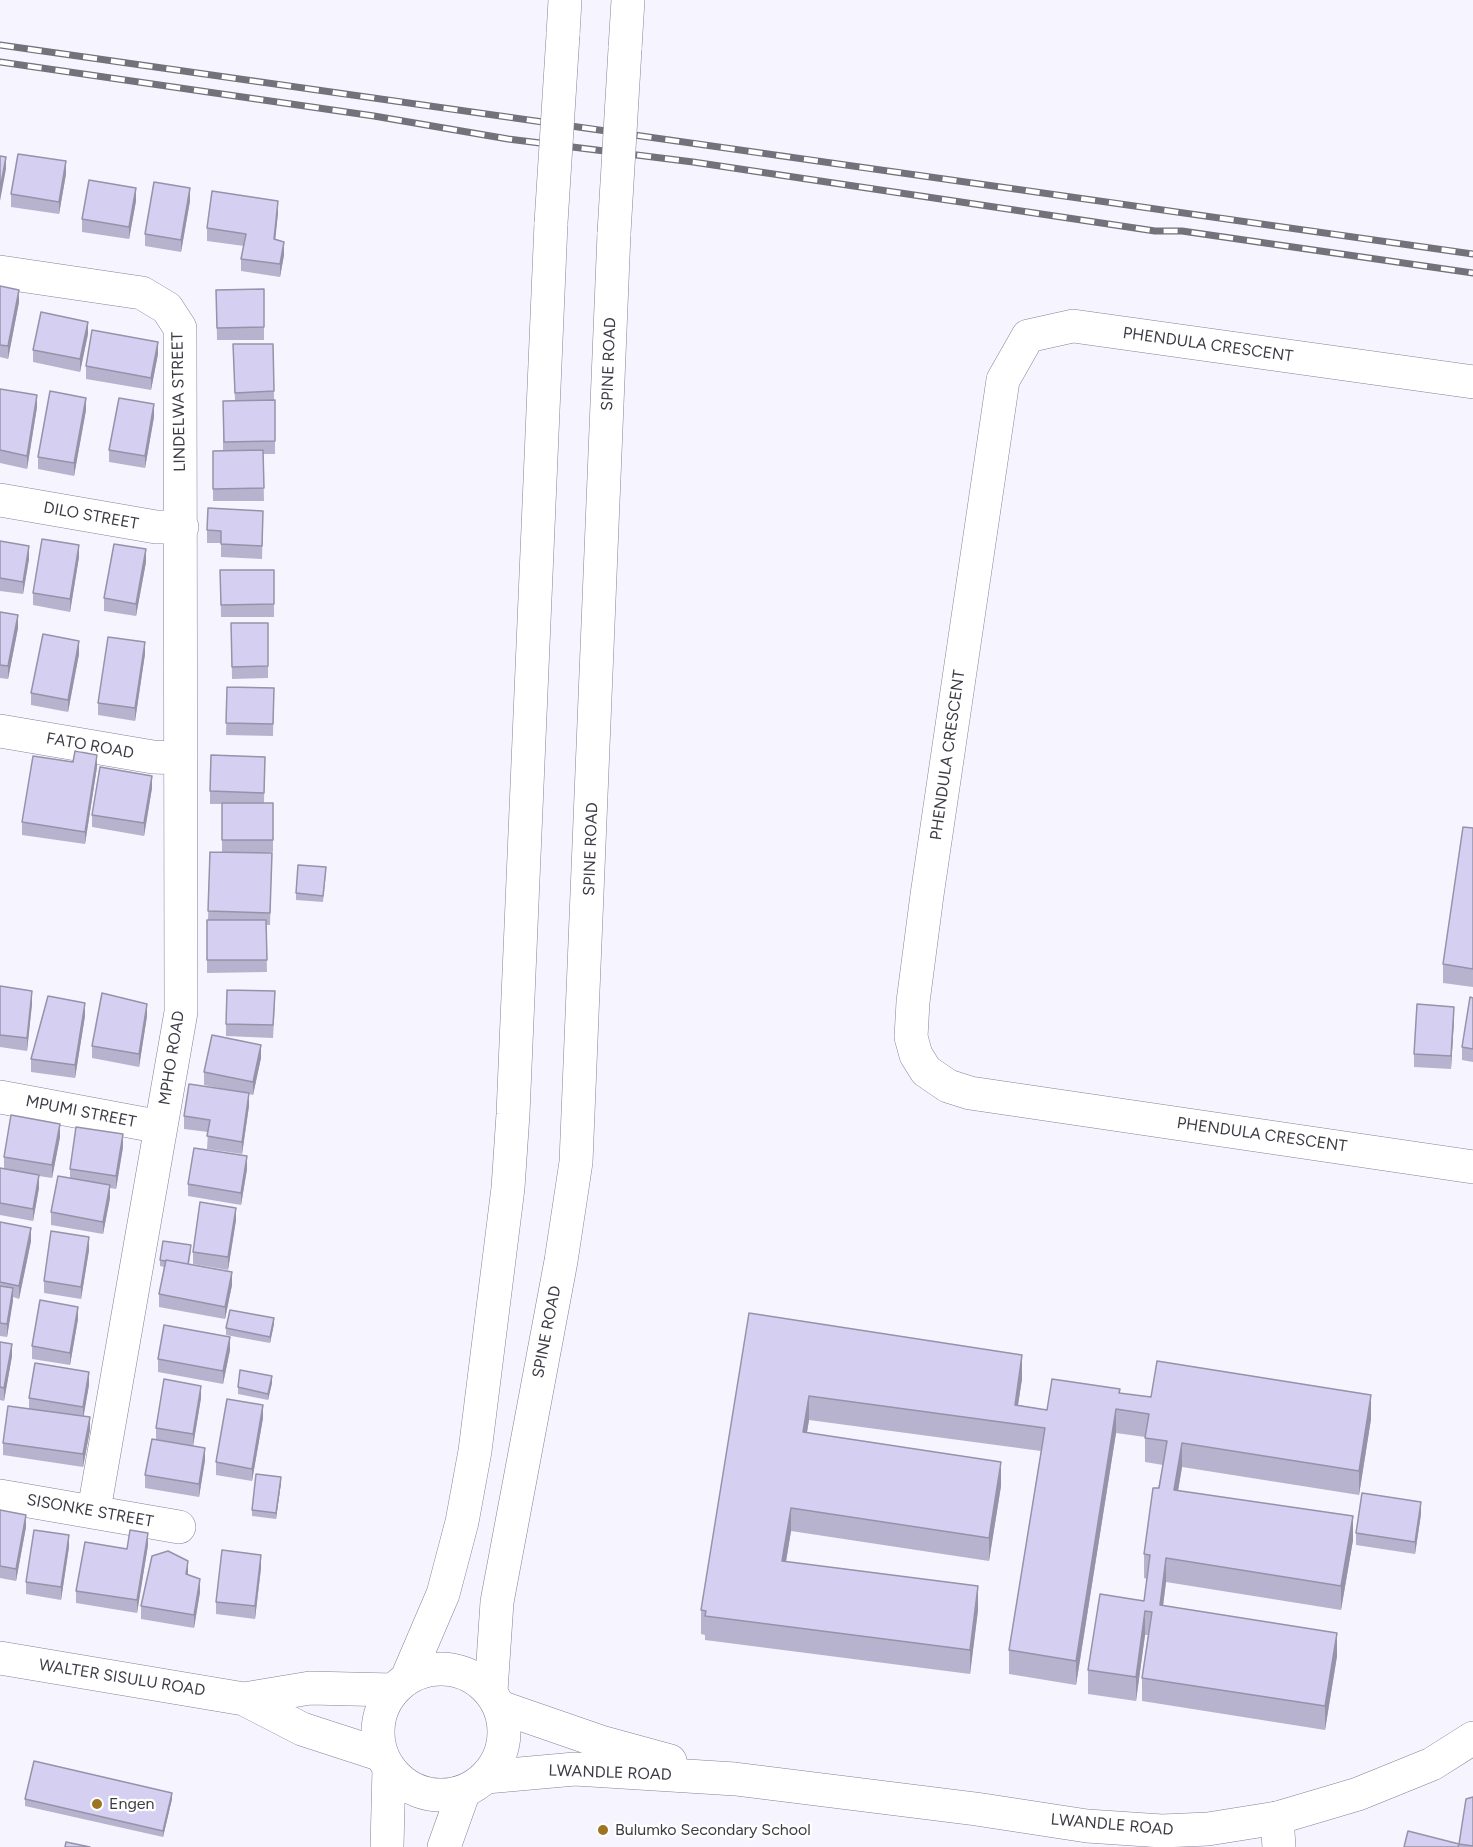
<!DOCTYPE html>
<html>
<head>
<meta charset="utf-8">
<style>
	body { margin:0 }
	canvas { display:block; background:#f6f4fe }
</style>
</head>
<body>
<canvas width="1473" height="1847"></canvas>
<script>
const ctx = document.querySelector('canvas').getContext('2d');
ctx.lineJoin = 'round';
function toPath(rows) {
  const path = new Path2D();
  for (const r of rows) {
    if (r.length === 3) {
      path.moveTo(r[0] + r[2], r[1]);
      path.arc(r[0], r[1], r[2], 0, 2 * Math.PI);
      continue;
    }
    path.moveTo(r[0], r[1]);
    for (let i = 2; i < r.length; i += 2) path.lineTo(r[i], r[i + 1]);
  }
  return path;
}
function trace(path, color, width, dash) {
  ctx.strokeStyle = color;
  ctx.lineWidth = width;
  ctx.lineCap = dash ? 'butt' : 'round';
  ctx.setLineDash(dash || []);
  ctx.stroke(path);
}
function fill(path, color) {
  ctx.fillStyle = color;
  ctx.fill(path, 'evenodd');
}
function label(font, color, halo, rows, align = 'center') {
  ctx.font = font + ' Figtree,sans-serif';
  ctx.lineWidth = 4.5;
  ctx.setLineDash([]);
  ctx.textBaseline = 'middle';
  ctx.strokeStyle = halo;
  ctx.fillStyle = color;
  for (const [text, x, y, turn = 0] of rows) {
    ctx.save();
    ctx.translate(x, y);
    ctx.rotate((+turn || 0) * Math.PI / 180);
    ctx.textAlign = isNaN(turn) ? turn : align;
    if (halo) ctx.strokeText(text, 0, 0);
    ctx.fillText(text, 0, 0);
    ctx.restore();
  }
}
const minor = toPath([
	[0,272,142,293,167,308,180,328,181,1012,94,1510],
	[1473,382,1073,326,1028,336,1003,380,927,895,913,1002,911,1037,916,1055,926,1071,948,1086,970,1093,1473,1167],
	[0,500,156,527,182,527],
	[0,731,153,757,181,758],
	[0,1097,161,1127],
	[0,1496,179,1527],
	[1277,1818,1279,1847]
]);
const tertiary = toPath([
	[0,1658,244,1699,302,1729,382,1755],
	[244,1699,310,1688,393,1690],
	[500,1707,604,1743,670,1761],
	[486,1777,575,1769,735,1779,976,1809,1087,1826,1162,1831,1208,1829,1277,1818,1358,1794,1432,1764,1473,1738]
]);
const primary = toPath([
	[563,35,565,0],
	[625,49,628,0],
	[441,1732,63],
	[407,1678,443,1594,462,1522,475,1451,508,1188,513,1114,551,223],
	[491,1691,497,1602,561,1261,576,1162,614,233],
	[387,1847,389,1768],
	[444,1847,464,1791]
]);
const rail = toPath([
	[0,45,1473,254],
	[0,62,374,116,508,139,693,162,1155,231,1182,231,1473,273]
]);
const primaryBridge = toPath([
	[551,223,563,35],
	[614,233,625,49]
]);
const wall = toPath([
	[66,174,59,214,11,207,11,194],
	[136,201,129,239,82,232,82,219],
	[190,201,181,252,145,246,145,234],
	[278,213,275,239,284,255,280,277,241,271,241,259,244,246,207,241,207,228],
	[0,286,19,302,8,359,0,357],
	[264,289,264,340,217,340,216,290],
	[88,334,80,372,33,362,33,350],
	[233,344,274,391,274,400,275,400,275,454,263,454,264,501,213,501,213,451,223,450,223,401,235,401],
	[158,354,151,390,86,379,86,366],
	[0,389,37,407,27,469,0,463],
	[86,410,74,476,38,469,38,457],
	[154,417,145,468,109,462,109,450],
	[263,523,262,559,221,557,221,543,207,543,207,530],
	[0,541,29,559,23,594,0,591],
	[79,557,70,612,33,605,33,593],
	[146,562,136,616,104,611,104,598],
	[220,570,274,570,274,617,221,617],
	[0,612,18,628,8,679,0,678],
	[231,623,268,623,268,678,232,679],
	[79,654,68,712,31,705,31,693],
	[145,654,135,721,98,715,98,703],
	[227,687,274,688,273,736,226,735],
	[265,757,264,803,273,803,273,852,259,852,272,853,270,925,266,925,267,972,207,973,207,920,208,920,210,852,222,852,222,804,210,804,210,791],
	[73,762,97,767,85,844,22,835,22,822],
	[152,788,144,836,92,827,92,815],
	[1473,828,1473,987,1443,983,1443,964],
	[326,873,323,902,296,900,296,893],
	[0,986,32,1004,27,1051,0,1047],
	[1473,998,1473,1062,1462,1060,1462,1047],
	[275,1004,273,1038,226,1036,226,1024],
	[85,1016,75,1078,31,1072,31,1059],
	[147,1016,139,1067,92,1058,92,1046],
	[1454,1019,1451,1069,1414,1067,1414,1054],
	[261,1058,253,1095,249,1094,249,1106,242,1154,207,1149,208,1132,184,1129,184,1116,229,1090,204,1085,204,1072],
	[60,1137,52,1178,39,1176,39,1188,33,1221,0,1215,0,1168,4,1169,4,1157],
	[123,1147,116,1189,110,1188,110,1198,103,1234,51,1225,51,1212,70,1178,70,1169],
	[247,1169,241,1205,188,1196,188,1184],
	[236,1220,228,1270,193,1264,193,1252],
	[0,1222,31,1241,19,1299,13,1297,7,1337,0,1336],
	[89,1250,81,1299,44,1293,44,1281],
	[191,1251,189,1264,232,1285,225,1319,159,1307,159,1294,164,1267,160,1266,160,1260],
	[749,1313,1022,1379,1018,1405,1047,1410,1120,1393,1151,1397,1371,1419,1359,1495,1182,1467,1178,1491,1353,1540,1341,1610,1166,1582,1163,1606,1337,1656,1325,1730,1142,1701,1142,1678,1148,1635,1145,1635,1136,1701,1088,1694,1088,1670,1144,1601,1147,1579,1144,1578,1144,1554,1163,1465,1145,1462,1145,1437,1116,1433,1076,1685,1009,1674,1009,1650,1041,1451,809,1420,807,1432,1001,1486,989,1561,791,1531,786,1562,978,1610,970,1674,705,1640,705,1635,701,1634,701,1610],
	[78,1319,70,1365,32,1359,32,1346],
	[274,1324,270,1343,226,1335,226,1328],
	[0,1342,12,1356,4,1401,0,1400],
	[230,1350,223,1384,158,1372,158,1359],
	[272,1383,268,1400,238,1394,238,1387],
	[89,1385,83,1416,90,1430,83,1467,3,1455,3,1443,29,1409,29,1398],
	[201,1398,193,1446,205,1460,199,1497,145,1488,145,1475,156,1440,156,1428],
	[263,1418,252,1481,216,1475,216,1462],
	[281,1483,276,1519,252,1516,252,1510],
	[0,1510,26,1527,16,1581,0,1578],
	[1421,1514,1415,1554,1356,1545,1356,1533],
	[148,1545,137,1613,76,1603,76,1591,127,1549],
	[69,1547,61,1600,26,1594,26,1582],
	[261,1568,255,1619,216,1614,216,1602],
	[188,1575,200,1592,194,1628,141,1619,141,1606],
	[1473,1797,1473,1847,1404,1847,1459,1844],
	[25,1799,172,1799,163,1837,25,1806]
]);
const shadedWall = toPath([
	[6,157,6,169,0,201,0,189],
	[66,161,66,174,59,214,59,202],
	[136,188,136,201,129,239,129,227],
	[190,188,190,201,181,252,181,240],
	[278,201,278,213,274,252,274,239],
	[284,242,284,255,280,277,280,264],
	[19,290,19,302,8,359,8,346],
	[88,322,88,334,80,372,80,359],
	[158,342,158,354,151,390,151,378],
	[37,395,37,407,27,469,27,456],
	[86,398,86,410,74,476,74,463],
	[154,404,154,417,145,468,145,456],
	[79,545,79,557,70,612,70,599],
	[29,546,29,559,23,594,23,582],
	[146,549,146,562,136,616,136,604],
	[18,615,18,628,8,679,8,666],
	[79,641,79,654,68,712,68,700],
	[145,642,145,654,135,721,135,708],
	[97,755,97,767,85,844,85,832],
	[152,776,152,788,144,836,144,823],
	[32,991,32,1004,27,1051,27,1038],
	[85,1003,85,1016,75,1078,75,1065],
	[147,1004,147,1016,139,1067,139,1054],
	[1454,1007,1454,1019,1451,1069,1451,1056],
	[261,1045,261,1058,253,1095,253,1082],
	[249,1093,249,1106,242,1154,242,1142],
	[60,1124,60,1137,52,1178,52,1165],
	[123,1134,123,1147,116,1189,116,1176],
	[247,1156,247,1169,241,1205,241,1193],
	[39,1175,39,1188,33,1221,33,1209],
	[110,1185,110,1198,103,1234,103,1222],
	[236,1208,236,1220,228,1270,228,1257],
	[31,1228,31,1241,19,1299,19,1286],
	[89,1237,89,1250,81,1299,81,1287],
	[232,1272,232,1285,225,1319,225,1307],
	[13,1288,13,1301,7,1337,7,1324],
	[78,1307,78,1319,70,1365,70,1353],
	[274,1318,274,1324,270,1343,270,1337],
	[230,1337,230,1350,223,1384,223,1371],
	[12,1344,12,1356,4,1401,4,1388],
	[1022,1355,1022,1379,1015,1424,1015,1405],
	[89,1372,89,1385,83,1420,83,1407],
	[272,1376,272,1383,268,1400,268,1394],
	[201,1386,201,1398,193,1446,193,1434],
	[1371,1395,1371,1419,1359,1495,1359,1471],
	[809,1396,809,1420,803,1456,803,1432],
	[263,1405,263,1418,252,1481,252,1469],
	[1116,1409,1116,1433,1076,1685,1076,1661],
	[90,1417,90,1430,83,1467,83,1454],
	[1182,1443,1182,1467,1174,1514,1174,1490],
	[205,1448,205,1460,199,1497,199,1484],
	[1001,1462,1001,1486,989,1561,989,1538],
	[281,1477,281,1483,276,1519,276,1513],
	[1421,1502,1421,1514,1415,1554,1415,1542],
	[791,1508,791,1531,782,1585,782,1561],
	[26,1515,26,1527,16,1581,16,1569],
	[1353,1516,1353,1540,1341,1610,1341,1586],
	[148,1533,148,1545,137,1613,137,1600],
	[69,1535,69,1547,61,1600,61,1587],
	[261,1555,261,1568,255,1619,255,1606],
	[1166,1558,1166,1582,1160,1629,1160,1605],
	[188,1561,188,1573,186,1586,186,1574],
	[200,1579,200,1592,194,1628,194,1615],
	[978,1586,978,1610,970,1674,970,1650],
	[1145,1611,1145,1635,1136,1701,1136,1677],
	[1337,1633,1337,1656,1325,1730,1325,1706],
	[172,1793,172,1799,163,1837,163,1831]
]);
const building = toPath([
	[18,154,66,161,59,202,11,194,18,154],
	[0,156,6,157,0,189,0,156],
	[89,180,136,188,129,227,82,219,89,180],
	[154,182,190,188,181,240,145,234,154,182],
	[212,191,278,201,274,239,284,242,280,264,241,259,246,234,207,228,212,191],
	[0,286,19,290,8,346,0,345,0,286],
	[264,289,264,327,217,328,216,290,264,289],
	[41,312,88,322,80,359,33,350,41,312],
	[92,330,158,342,151,378,86,366,92,330],
	[233,344,273,344,274,391,235,393,233,344],
	[0,389,37,395,27,456,0,450,0,389],
	[50,391,86,398,74,463,38,457,50,391],
	[119,398,154,404,145,456,109,450,119,398],
	[275,400,275,441,224,442,223,401,275,400],
	[263,450,264,488,213,489,213,451,263,450],
	[208,508,263,511,262,546,221,544,221,531,207,530,208,508],
	[42,539,79,545,70,599,33,593,42,539],
	[0,541,29,546,23,582,0,578,0,541],
	[114,544,146,549,136,604,104,598,114,544],
	[220,570,274,570,274,604,221,605,220,570],
	[0,612,18,615,8,666,0,665,0,612],
	[231,623,268,623,268,666,232,667,231,623],
	[43,634,79,641,68,700,31,693,43,634],
	[108,637,145,642,135,708,98,703,108,637],
	[227,687,274,688,273,724,226,723,227,687],
	[75,751,97,755,85,832,22,822,33,756,73,762,75,751],
	[211,755,265,757,264,793,210,791,211,755],
	[100,767,152,776,144,823,92,815,100,767],
	[222,803,273,803,273,840,222,840,222,803],
	[1463,827,1473,828,1473,969,1443,964,1463,827],
	[210,852,272,853,270,913,208,911,210,852],
	[298,865,326,867,323,896,296,893,298,865],
	[207,920,266,920,267,960,207,960,207,920],
	[0,986,32,991,27,1038,0,1035,0,986],
	[227,990,275,991,273,1025,226,1024,227,990],
	[102,993,147,1004,139,1054,92,1046,102,993],
	[48,996,85,1003,75,1065,31,1059,48,996],
	[1470,997,1473,998,1473,1049,1462,1047,1470,997],
	[1417,1004,1454,1007,1451,1056,1414,1054,1417,1004],
	[212,1035,261,1045,253,1082,204,1072,212,1035],
	[189,1084,249,1093,242,1142,207,1136,210,1120,184,1116,189,1084],
	[11,1115,60,1124,52,1165,4,1157,11,1115],
	[76,1127,123,1134,116,1176,70,1169,76,1127],
	[194,1148,247,1156,241,1193,188,1184,194,1148],
	[0,1168,39,1175,33,1209,0,1203,0,1168],
	[58,1176,110,1185,103,1222,51,1212,58,1176],
	[200,1202,236,1208,228,1257,193,1252,200,1202],
	[0,1222,31,1228,19,1286,0,1282,0,1222],
	[51,1231,89,1237,81,1287,44,1281,51,1231],
	[163,1241,191,1245,188,1264,166,1260,165,1261,160,1260,163,1241],
	[166,1260,232,1272,225,1307,159,1294,166,1260],
	[0,1286,13,1288,7,1324,0,1323,0,1286],
	[40,1300,78,1307,70,1353,32,1346,40,1300],
	[230,1310,274,1318,270,1337,226,1328,230,1310],
	[749,1313,1022,1355,1015,1405,1047,1410,1052,1379,1120,1389,1119,1393,1151,1397,1157,1361,1371,1395,1359,1471,1182,1443,1174,1490,1353,1516,1341,1586,1166,1558,1160,1605,1337,1633,1325,1706,1142,1678,1152,1612,1145,1611,1136,1677,1088,1670,1100,1594,1144,1601,1150,1555,1144,1554,1153,1488,1159,1488,1167,1441,1145,1438,1149,1414,1116,1409,1076,1661,1009,1650,1045,1428,809,1396,803,1432,1001,1462,989,1538,791,1508,782,1561,978,1586,970,1650,705,1616,706,1611,701,1610,749,1313],
	[164,1325,230,1337,223,1371,158,1359,164,1325],
	[0,1342,12,1344,4,1388,0,1387,0,1342],
	[35,1363,89,1372,83,1407,29,1398,35,1363],
	[240,1370,272,1376,268,1394,238,1387,240,1370],
	[164,1379,201,1386,193,1434,156,1428,164,1379],
	[227,1399,263,1405,252,1469,216,1462,227,1399],
	[8,1406,90,1417,83,1454,3,1443,8,1406],
	[152,1439,205,1448,199,1484,145,1475,152,1439],
	[256,1474,281,1477,276,1513,252,1510,256,1474],
	[1362,1493,1421,1502,1415,1542,1356,1533,1362,1493],
	[0,1510,26,1515,16,1569,0,1566,0,1510],
	[34,1530,69,1535,61,1587,26,1582,34,1530],
	[130,1530,148,1533,137,1600,76,1591,85,1542,127,1549,130,1530],
	[222,1550,261,1555,255,1606,216,1602,222,1550],
	[168,1551,188,1561,186,1574,200,1579,194,1615,141,1606,152,1556,168,1551],
	[34,1761,172,1793,163,1831,25,1799,34,1761],
	[1473,1797,1473,1846,1459,1844,1458,1847,1404,1847,1408,1831,1459,1844,1466,1799,1473,1797],
	[66,1842,90,1847,65,1847,66,1842]
]);
const markers = [
	[97,1804,6,"#9d7421"],
	[603,1830,6,"#9d7421"]
];
const streetNames = [
	["PHENDULA CRESCENT",1208,345,8],
	["SPINE ROAD",609,364,-88],
	["LINDELWA STREET",179,402,-91],
	["DILO STREET",91,516,10],
	["FATO ROAD",90,746,10],
	["PHENDULA CRESCENT",948,755,-82],
	["SPINE ROAD",591,849,-88],
	["MPHO ROAD",172,1058,-81],
	["MPUMI STREET",81,1112,11],
	["PHENDULA CRESCENT",1262,1135,8],
	["SPINE ROAD",547,1332,-79],
	["SISONKE STREET",90,1511,10],
	["WALTER SISULU ROAD",122,1678,9],
	["LWANDLE ROAD",610,1773,2],
	["LWANDLE ROAD",1112,1825,5]
];
const poiNames = [
	["Engen",109,1804],
	["Bulumko Secondary School",615,1830]
];
trace(minor, '#858297', 34);
trace(tertiary, '#858297', 34);
trace(primary, '#858297', 34);
trace(minor, '#fff', 33);
trace(tertiary, '#fff', 33);
trace(primary, '#fff', 33);
trace(rail, '#73727b', 7);
trace(rail, '#fff', 4.5, [14]);
trace(primaryBridge, '#858297', 34, []);
trace(primaryBridge, '#fff', 33);
fill(wall, '#b7b3cf');
fill(shadedWall, '#9592a9');
fill(building, '#d5d0f1');
trace(building, '#9592a9', 1.5);
for (const [x, y, r, color] of markers) {
  const dot = new Path2D();
  dot.arc(x, y, r, 0, 2 * Math.PI);
  ctx.fillStyle = color;
  ctx.fill(dot);
  trace(dot, '#fff', 2);
}
label('16px', '#3d3c45', '#fff', streetNames);
label('16px', '#3d3c45', '#fff', poiNames, 'left');
</script>
</body>
</html>
